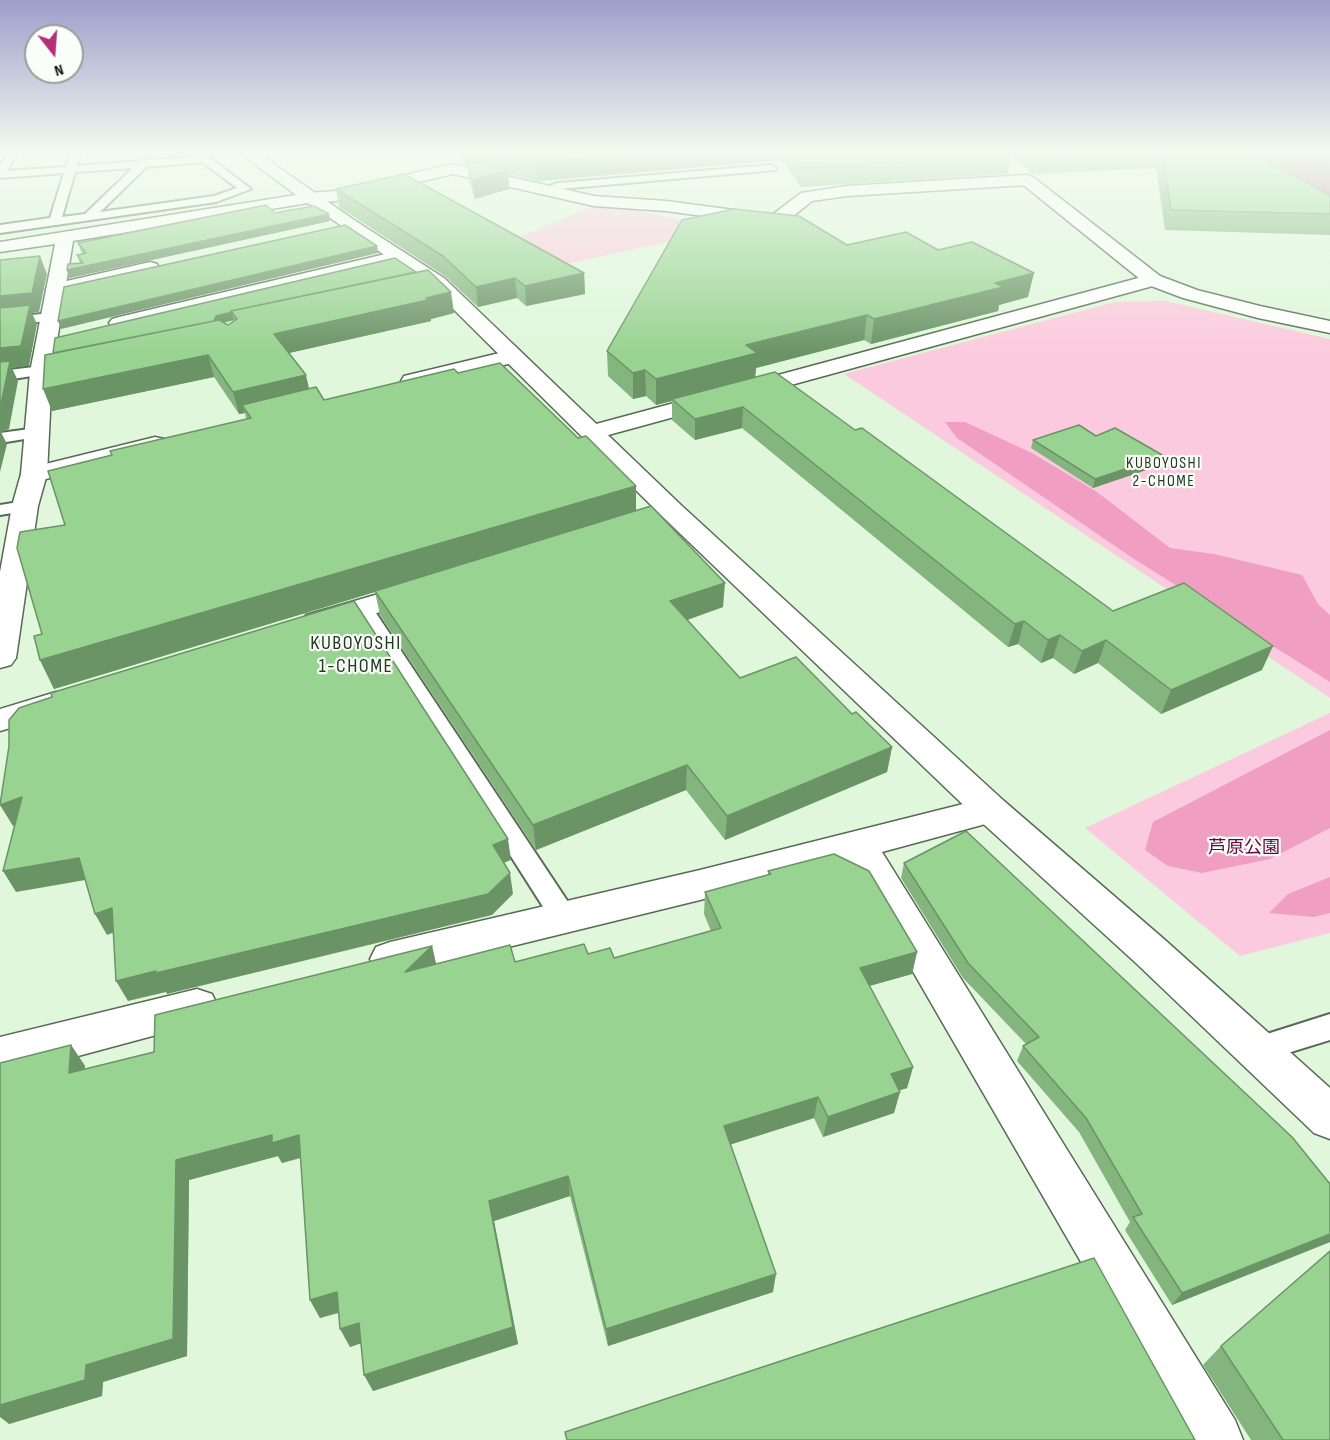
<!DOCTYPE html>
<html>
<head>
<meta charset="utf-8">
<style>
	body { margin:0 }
	#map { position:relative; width:1330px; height:1440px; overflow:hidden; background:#e0f7dc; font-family:"Sofia Sans Condensed",sans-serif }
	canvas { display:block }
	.north { position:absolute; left:24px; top:24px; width:60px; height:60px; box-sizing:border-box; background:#f9fef9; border:2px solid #999f99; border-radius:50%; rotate:163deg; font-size:16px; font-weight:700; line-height:24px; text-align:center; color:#081008 }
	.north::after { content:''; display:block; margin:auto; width:21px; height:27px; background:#b53077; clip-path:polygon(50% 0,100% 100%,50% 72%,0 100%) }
</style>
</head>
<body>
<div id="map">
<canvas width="1330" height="1440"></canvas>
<div class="north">N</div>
</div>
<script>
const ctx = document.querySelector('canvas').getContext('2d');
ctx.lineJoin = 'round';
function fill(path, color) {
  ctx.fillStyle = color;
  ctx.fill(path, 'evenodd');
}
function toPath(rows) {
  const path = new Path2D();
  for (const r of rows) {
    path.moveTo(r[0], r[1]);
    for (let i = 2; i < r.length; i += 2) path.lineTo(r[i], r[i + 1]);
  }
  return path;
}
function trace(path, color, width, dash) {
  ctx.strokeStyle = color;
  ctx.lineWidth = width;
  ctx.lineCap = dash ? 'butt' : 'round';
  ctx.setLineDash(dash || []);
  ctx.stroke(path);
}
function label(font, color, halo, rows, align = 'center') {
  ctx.font = font + ' "Sofia Sans Condensed","Noto Sans JP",sans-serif';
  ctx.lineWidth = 4.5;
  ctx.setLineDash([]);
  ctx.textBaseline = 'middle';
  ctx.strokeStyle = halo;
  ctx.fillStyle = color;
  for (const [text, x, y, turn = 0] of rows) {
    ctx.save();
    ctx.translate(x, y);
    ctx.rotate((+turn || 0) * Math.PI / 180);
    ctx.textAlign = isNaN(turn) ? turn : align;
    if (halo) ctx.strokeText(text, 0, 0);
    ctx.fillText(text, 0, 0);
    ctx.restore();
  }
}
const green = toPath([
	[595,205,618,207,727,229,473,284,449,267],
	[1166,301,1330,339,1330,698,844,374,1115,302],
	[1330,713,1330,933,1240,956,1085,828]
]);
const forest = toPath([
	[945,422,965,422,1032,453,1097,492,1170,548,1214,554,1302,575,1318,604,1330,615,1330,682,1131,557,957,438],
	[1330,730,1330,828,1270,859,1202,873,1168,866,1145,850,1153,822],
	[1330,877,1330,913,1314,917,1269,913,1288,894]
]);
const water = toPath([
	[1230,151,1330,151,1330,205]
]);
const service = toPath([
	[9,151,19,151,7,171,66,167,71,151,81,151,77,166,140,161,146,158,151,160,195,157,189,151,201,151,251,189,216,202,0,233,0,225,50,218,64,173,0,178,0,165,9,151],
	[202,162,237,188,214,196,100,212,146,167,202,162],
	[133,168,85,214,62,217,75,172,133,168],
	[771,165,776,168,775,170,559,189,541,194,535,191,558,183,771,165],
	[52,313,59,317,57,320,0,326,0,318,52,313],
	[59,364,66,368,64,371,0,381,0,371,59,364],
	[37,428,43,430,45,433,43,436,0,443,0,433,37,428],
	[25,501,31,502,34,506,31,510,0,515,0,505,25,501],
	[363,602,370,604,572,908,576,916,572,924,563,927,554,924,353,608,356,604,363,602],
	[1330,1014,1330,1040,1255,1063,1245,1059,1240,1050,1245,1041,1330,1014]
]);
const minor = toPath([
	[453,164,594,196,666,201,772,215,801,193,847,186,1027,175,1035,180,1027,185,847,196,812,201,782,225,776,226,666,211,594,206,453,174,336,201,309,203,301,198,309,193,336,191,453,164],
	[398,251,405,253,407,257,405,261,119,329,112,327,109,323,112,319,119,317,398,251],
	[150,262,157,264,159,268,157,272,56,295,49,293,46,289,49,285,150,262],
	[1153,274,1160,276,1163,280,1160,284,601,437,593,439,585,437,581,432,585,427,1153,274],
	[512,350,520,351,523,356,520,361,412,388,404,386,401,381,404,376,512,350],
	[155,437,164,439,167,444,164,449,34,482,25,479,21,474,25,469,155,437],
	[420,582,430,585,434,591,430,597,317,631,306,629,302,622,306,615,420,582],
	[56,692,67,695,72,703,67,711,0,731,0,709,56,692],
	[991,797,1004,801,1009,810,1004,819,882,852,1235,1420,1243,1440,1184,1440,849,861,700,900,390,976,376,971,370,959,376,947,390,942,700,870,991,797],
	[197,989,212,994,218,1007,212,1020,0,1077,0,1037,197,989]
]);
const tertiary = toPath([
	[238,151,255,151,354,220,444,278,682,506,1004,801,1165,940,1330,1088,1330,1139,1314,1133,1137,964,978,819,664,518,430,286,308,203,73,241,52,372,47,474,38,506,16,658,11,665,0,668,0,572,12,506,21,474,30,372,55,244,0,252,0,242,296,195,238,151],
	[1027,175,1033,177,1160,276,1197,290,1260,306,1330,321,1330,333,1258,318,1183,298,1146,284,1021,183,1019,180,1027,175]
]);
const wall = toPath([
	[461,151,1007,151,1012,155,1008,174,801,187,782,160,538,181,508,174,509,189,475,199,469,180,467,165,465,164],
	[1008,151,1248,151,1330,195,1330,235,1165,230,1156,168,1032,174],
	[336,189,584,273,585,294,526,306,517,298,478,307,445,276,339,207],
	[275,213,330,221,69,278,67,270,80,263,77,255,83,254,81,251,78,243],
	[847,245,938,250,1028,297,999,305,998,311,871,344,864,340,756,368,755,377,855,430,1113,611,1262,670,1161,714,1098,663,1074,674,1053,658,1041,663,1018,644,1008,647,742,428,695,440,672,420,672,401,656,405,646,396,633,399,608,376,607,351],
	[395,258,454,313,431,319,431,321,289,353,309,389,324,400,458,373,578,438,636,486,636,511,723,607,687,620,740,678,852,714,892,747,887,772,725,840,686,790,536,850,380,615,375,592,54,689,40,660,42,634,65,525,112,455,246,419,245,413,239,414,214,377,52,411,53,353],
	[234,320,228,325,224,323],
	[1096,436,1161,465,1093,488,1031,448,1033,440],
	[904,863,1330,1184,1330,1242,1172,1305,1125,1230,1130,1222,1079,1132,1017,1061,1023,1046,1026,1044,963,978,901,878],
	[768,871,917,952,912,974,869,986,913,1067,907,1088,900,1090,894,1113,823,1137,814,1118,731,1144,773,1292,608,1346,570,1196,494,1221,518,1344,373,1391,361,1343,350,1347,339,1313,320,1318,310,1300,301,1158,282,1163,278,1156,189,1180,187,1356,103,1382,102,1396,9,1424,71,1045,85,1066,85,1069,154,1052,432,946,436,964,515,962,588,954,614,958,711,931,704,914,705,892,768,875],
	[1221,1346,1330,1440,1251,1440,1203,1365]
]);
const shadedWall = toPath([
	[670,151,782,151,782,160,538,181,536,162],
	[508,170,509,189,475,199,472,180],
	[329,214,330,221,69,278,67,270],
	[377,246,378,253,61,329,58,321],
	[40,256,47,274,39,312,32,313,37,324,29,366,12,368,18,381,9,429,1,432,7,444,0,472,0,296],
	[584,273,585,294,526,306,525,286],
	[1034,273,1028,297,999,305,998,311,871,344,874,319,995,283],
	[515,278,517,298,478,307,476,287],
	[451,292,454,313,431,319,431,321,280,355,274,334],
	[232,313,234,320,56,362,216,316],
	[867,315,864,340,756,368,755,379,672,399,672,401,656,405,656,379,746,345],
	[208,355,214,377,52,411,43,389],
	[645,370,646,396,633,399,633,373],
	[306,375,311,397,242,405,245,413,239,414,233,392],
	[743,407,742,428,695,440,695,419],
	[1164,456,1161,465,1093,488,1095,479],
	[636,486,636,513,54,689,40,660],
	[725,583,723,607,670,626,670,601],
	[1024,621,1018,644,1008,647,1015,624],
	[1060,635,1053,658,1041,663,1048,640],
	[1106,640,1098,663,1074,674,1082,651],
	[1273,646,1262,670,1161,714,1171,690],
	[892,747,887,772,725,840,727,816],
	[687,765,686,790,536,850,533,825],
	[22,797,34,818,13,826,0,805],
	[508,839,511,860,496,866,493,845],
	[79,858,91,879,16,892,3,871],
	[510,873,513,894,492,915,167,994,166,992,128,1001,116,981],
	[112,908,123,929,107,935,95,914],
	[432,946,437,968,405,972],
	[917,952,912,974,855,990,860,968],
	[71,1045,85,1066,83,1094,69,1073],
	[913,1067,907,1088,885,1095,891,1074],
	[900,1092,894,1113,823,1137,828,1117],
	[818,1097,814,1118,723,1147,724,1126],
	[272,1135,299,1135,309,1155,282,1163,278,1156,189,1180,187,1356,103,1382,102,1396,9,1424,0,1417,0,1400,86,1365,176,1160],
	[568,1176,570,1196,494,1221,518,1344,373,1391,364,1375,489,1201],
	[1330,1234,1330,1242,1172,1305,1182,1293],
	[776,1274,773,1292,608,1346,606,1329],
	[337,1292,346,1310,320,1318,310,1300],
	[359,1323,368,1341,350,1347,340,1329]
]);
const building = toPath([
	[486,151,670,151,536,162,486,151],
	[790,151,1007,151,1012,155,802,168,790,151],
	[1031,151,1121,151,1036,156,1031,151],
	[1162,151,1248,151,1330,195,1330,214,1171,210,1162,151],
	[467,161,508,170,472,180,467,161],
	[404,174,584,273,525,286,515,278,476,287,443,256,336,189,404,174],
	[266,205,275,213,314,206,329,214,67,270,68,264,83,263,77,255,86,253,78,243,266,205],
	[734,209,799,216,847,245,906,232,938,250,972,242,1034,273,995,283,1003,287,874,319,867,315,746,345,757,353,656,379,645,370,633,373,607,351,682,220,734,209],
	[345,225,377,246,58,321,64,287,345,225],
	[40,256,32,293,0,296,0,260,40,256],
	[395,258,416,272,231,311,232,312,216,316,214,321,53,353,55,338,395,258],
	[428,270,451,292,426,298,428,300,274,334,306,375,233,392,208,355,43,389,45,355,219,320,228,325,237,319,231,311,428,270],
	[30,305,21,346,0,348,0,308,30,305],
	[10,361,0,409,0,362,10,361],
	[500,363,578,438,586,436,636,486,40,660,34,636,42,634,17,548,20,532,65,525,48,471,112,455,110,451,251,418,242,405,316,387,324,400,454,369,458,373,500,363],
	[775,372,855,430,862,428,1113,611,1184,583,1273,646,1171,690,1106,640,1082,651,1060,635,1048,640,1024,621,1015,624,743,407,695,419,672,399,775,372],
	[1079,425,1096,436,1115,428,1164,456,1095,479,1033,440,1079,425],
	[651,506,725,583,670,601,740,678,796,657,852,714,856,712,892,747,727,816,687,765,533,825,375,591,651,506],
	[354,601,508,839,493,845,510,873,488,894,156,973,156,971,116,981,112,908,95,914,79,858,3,871,22,797,0,805,9,746,9,720,19,708,52,697,51,693,354,601],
	[966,831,1292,1137,1330,1184,1330,1234,1182,1293,1133,1217,1142,1214,1086,1118,1023,1046,1039,1037,968,963,904,863,966,831],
	[834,854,869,871,917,952,860,968,913,1067,891,1074,900,1092,828,1117,818,1097,724,1126,776,1274,606,1329,568,1176,489,1201,513,1327,364,1375,359,1323,340,1329,337,1292,310,1300,299,1135,272,1143,272,1135,176,1160,173,1339,86,1365,85,1380,0,1405,0,1063,71,1045,69,1073,154,1052,155,1015,432,946,405,972,510,945,515,962,584,944,588,954,610,948,614,958,721,928,705,892,771,874,768,871,834,854],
	[1330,1251,1330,1440,1283,1440,1221,1346,1330,1251],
	[1094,1258,1195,1440,567,1440,565,1432,1094,1258]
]);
const farNeighbourhoodnames = [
	["KUBOYOSHI",1164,464],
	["2-CHOME",1164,482]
];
const parkNames = [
	["芦原公園",1244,848]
];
const neighbourhoodNames = [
	["KUBOYOSHI",356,644],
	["1-CHOME",356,667]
];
fill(green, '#fccade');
fill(forest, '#f09ec1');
fill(water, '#cd7da0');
trace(service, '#576b54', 4);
trace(minor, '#576b54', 3);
trace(tertiary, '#576b54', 3);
fill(service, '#fff');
fill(minor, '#fff');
fill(tertiary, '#fff');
fill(wall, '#84b57e');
fill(shadedWall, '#6b9466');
fill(building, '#99d392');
trace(building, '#6b9466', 1.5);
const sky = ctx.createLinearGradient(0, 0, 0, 353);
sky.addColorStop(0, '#9d9ecb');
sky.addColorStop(0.43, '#f1fbef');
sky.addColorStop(1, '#f1fbef00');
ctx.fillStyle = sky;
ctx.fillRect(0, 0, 1330, 353);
ctx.letterSpacing = '1.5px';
label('16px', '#243722', '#f9fef9', farNeighbourhoodnames);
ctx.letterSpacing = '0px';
label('18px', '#67043e', '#f9fef9', parkNames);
ctx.letterSpacing = '1.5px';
label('20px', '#243722', '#f9fef9', neighbourhoodNames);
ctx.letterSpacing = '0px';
</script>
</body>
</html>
